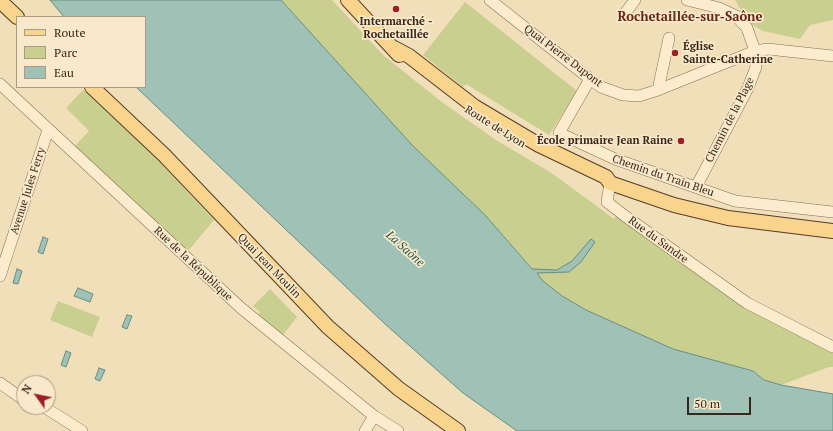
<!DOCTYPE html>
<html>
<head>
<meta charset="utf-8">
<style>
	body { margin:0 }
	#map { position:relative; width:833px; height:431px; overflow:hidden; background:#f1dfba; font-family:"PT Serif",serif }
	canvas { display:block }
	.legend { position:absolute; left:16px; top:16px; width:130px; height:72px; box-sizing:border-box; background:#f8e9ca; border:1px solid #aa9b84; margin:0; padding:5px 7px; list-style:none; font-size:12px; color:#36271a }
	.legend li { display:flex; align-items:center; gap:8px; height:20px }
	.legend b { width:20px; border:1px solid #aa9b84 }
	.north { position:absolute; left:16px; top:375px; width:40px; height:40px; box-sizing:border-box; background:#f8e9ca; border:1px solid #aa9b84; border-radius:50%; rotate:303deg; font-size:11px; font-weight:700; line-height:16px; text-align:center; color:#36271a }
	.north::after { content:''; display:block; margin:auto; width:14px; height:18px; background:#9b1f24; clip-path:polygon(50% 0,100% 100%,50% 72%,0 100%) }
	.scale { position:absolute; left:687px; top:397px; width:64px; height:18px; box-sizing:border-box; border:2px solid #36271a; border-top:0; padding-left:5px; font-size:12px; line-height:14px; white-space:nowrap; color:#36271a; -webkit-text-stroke:3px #f8e9ca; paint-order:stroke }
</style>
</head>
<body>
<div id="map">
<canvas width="833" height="431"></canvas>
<ul class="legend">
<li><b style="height:5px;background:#f8d48d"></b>Route</li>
<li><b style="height:11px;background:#c9cf8e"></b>Parc</li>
<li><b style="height:11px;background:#9fc1b6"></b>Eau</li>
</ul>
<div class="north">N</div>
<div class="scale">50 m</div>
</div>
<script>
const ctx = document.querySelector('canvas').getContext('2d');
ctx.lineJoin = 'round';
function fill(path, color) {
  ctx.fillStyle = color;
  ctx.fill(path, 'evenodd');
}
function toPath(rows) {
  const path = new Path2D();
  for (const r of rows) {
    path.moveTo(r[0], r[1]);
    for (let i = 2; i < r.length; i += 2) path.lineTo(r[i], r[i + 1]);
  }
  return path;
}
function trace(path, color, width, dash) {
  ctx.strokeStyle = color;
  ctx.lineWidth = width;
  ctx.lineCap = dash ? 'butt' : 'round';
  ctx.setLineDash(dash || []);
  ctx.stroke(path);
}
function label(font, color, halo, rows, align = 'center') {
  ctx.font = font + ' "PT Serif",serif';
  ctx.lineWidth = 3.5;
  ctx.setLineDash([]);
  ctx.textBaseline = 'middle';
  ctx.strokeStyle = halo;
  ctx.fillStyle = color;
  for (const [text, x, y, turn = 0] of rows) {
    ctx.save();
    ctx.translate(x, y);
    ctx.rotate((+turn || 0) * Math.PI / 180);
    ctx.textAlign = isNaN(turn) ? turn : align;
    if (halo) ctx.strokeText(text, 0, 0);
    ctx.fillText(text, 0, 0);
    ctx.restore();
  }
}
const green = toPath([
	[281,0,332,0,383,55,443,103,496,140,553,174,614,219,617,215,737,299,833,350,833,367,829,367,781,385,764,380,753,371,673,349,586,310,562,296,543,281,485,215,412,145],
	[735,0,833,0,833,20,810,25,800,39,763,31,748,22],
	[465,2,577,91,549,135,466,84,463,87,423,55],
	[83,90,145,147,214,220,188,251,74,147,89,131,66,108],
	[270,289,297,317,283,335,258,315,260,312,253,306],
	[58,301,100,317,92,337,50,320]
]);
const water = toPath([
	[50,0,281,0,412,145,485,215,532,269,557,270,572,261,591,239,595,242,581,262,569,272,537,273,543,281,562,296,586,310,673,349,753,371,764,380,781,385,833,394,833,431,517,431,463,393,385,324,136,87,145,87,145,17,64,17,50,0],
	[43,237,48,239,43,254,38,252,43,237],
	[17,269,22,271,18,284,13,283,17,269],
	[78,288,93,294,90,302,74,296,78,288],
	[127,315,132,316,127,329,122,327,127,315],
	[66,351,71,353,66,367,61,365,66,351],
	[99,368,105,370,100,381,95,379,99,368]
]);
const minor = toPath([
	[490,0,590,79,601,87,623,95,639,96,658,90,755,51,768,49,833,56],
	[687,0,719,8,736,16,747,28,755,51,756,67,748,88,696,187],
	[623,16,635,0],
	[590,79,559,133,615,159,735,201,833,212],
	[0,84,241,308,374,416,398,431],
	[658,90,669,38],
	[610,183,607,202,625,216,747,303,833,347],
	[0,276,48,130],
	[0,383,24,400],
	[44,407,82,431],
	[365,431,374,416]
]);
const major = toPath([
	[348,0,399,55],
	[0,1,17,17],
	[394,48,409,56,475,107,539,145,606,177,610,183,674,205,728,218,833,231],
	[92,87,164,155,328,327,399,389,458,431]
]);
const markers = [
	[396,9,4,"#9b1f24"],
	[675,53,4,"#9b1f24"],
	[681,141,4,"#9b1f24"]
];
const poiNames = [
	["Intermarché -",396,22],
	["Rochetaillée",396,35],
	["Église",683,47,"left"],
	["Sainte-Catherine",683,60,"left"],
	["École primaire Jean Raine",673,141,"right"]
];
const streetNames = [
	["Quai Pierre Dupont",563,56,37],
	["Chemin de la Plage",730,120,-63],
	["Route de Lyon",495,127,32],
	["Chemin du Train Bleu",663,176,19],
	["Avenue Jules Ferry",28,191,-72],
	["Rue du Sandre",658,240,36],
	["Rue de la République",193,264,43],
	["Quai Jean Moulin",269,266,46]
];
const waterNames = [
	["La Saône",405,249,42]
];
const quarterNames = [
	["Rochetaillée-sur-Saône",690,17]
];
fill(green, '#c9cf8e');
fill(water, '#9fc1b6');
trace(water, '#668e83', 1);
trace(minor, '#886e53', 12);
trace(major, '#553c29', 16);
trace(minor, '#fbeccd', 11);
trace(major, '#f8d48d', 14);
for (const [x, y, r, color] of markers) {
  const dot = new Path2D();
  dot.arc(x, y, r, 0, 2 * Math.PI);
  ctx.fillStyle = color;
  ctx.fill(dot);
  trace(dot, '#f8e9ca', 1.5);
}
label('bold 11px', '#36271a', '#f8e9ca', poiNames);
label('11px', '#36271a', '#f8e9ca', streetNames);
label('italic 12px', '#285753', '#f8e9ca', waterNames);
label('bold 13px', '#662416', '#f8e9ca', quarterNames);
</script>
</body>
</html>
